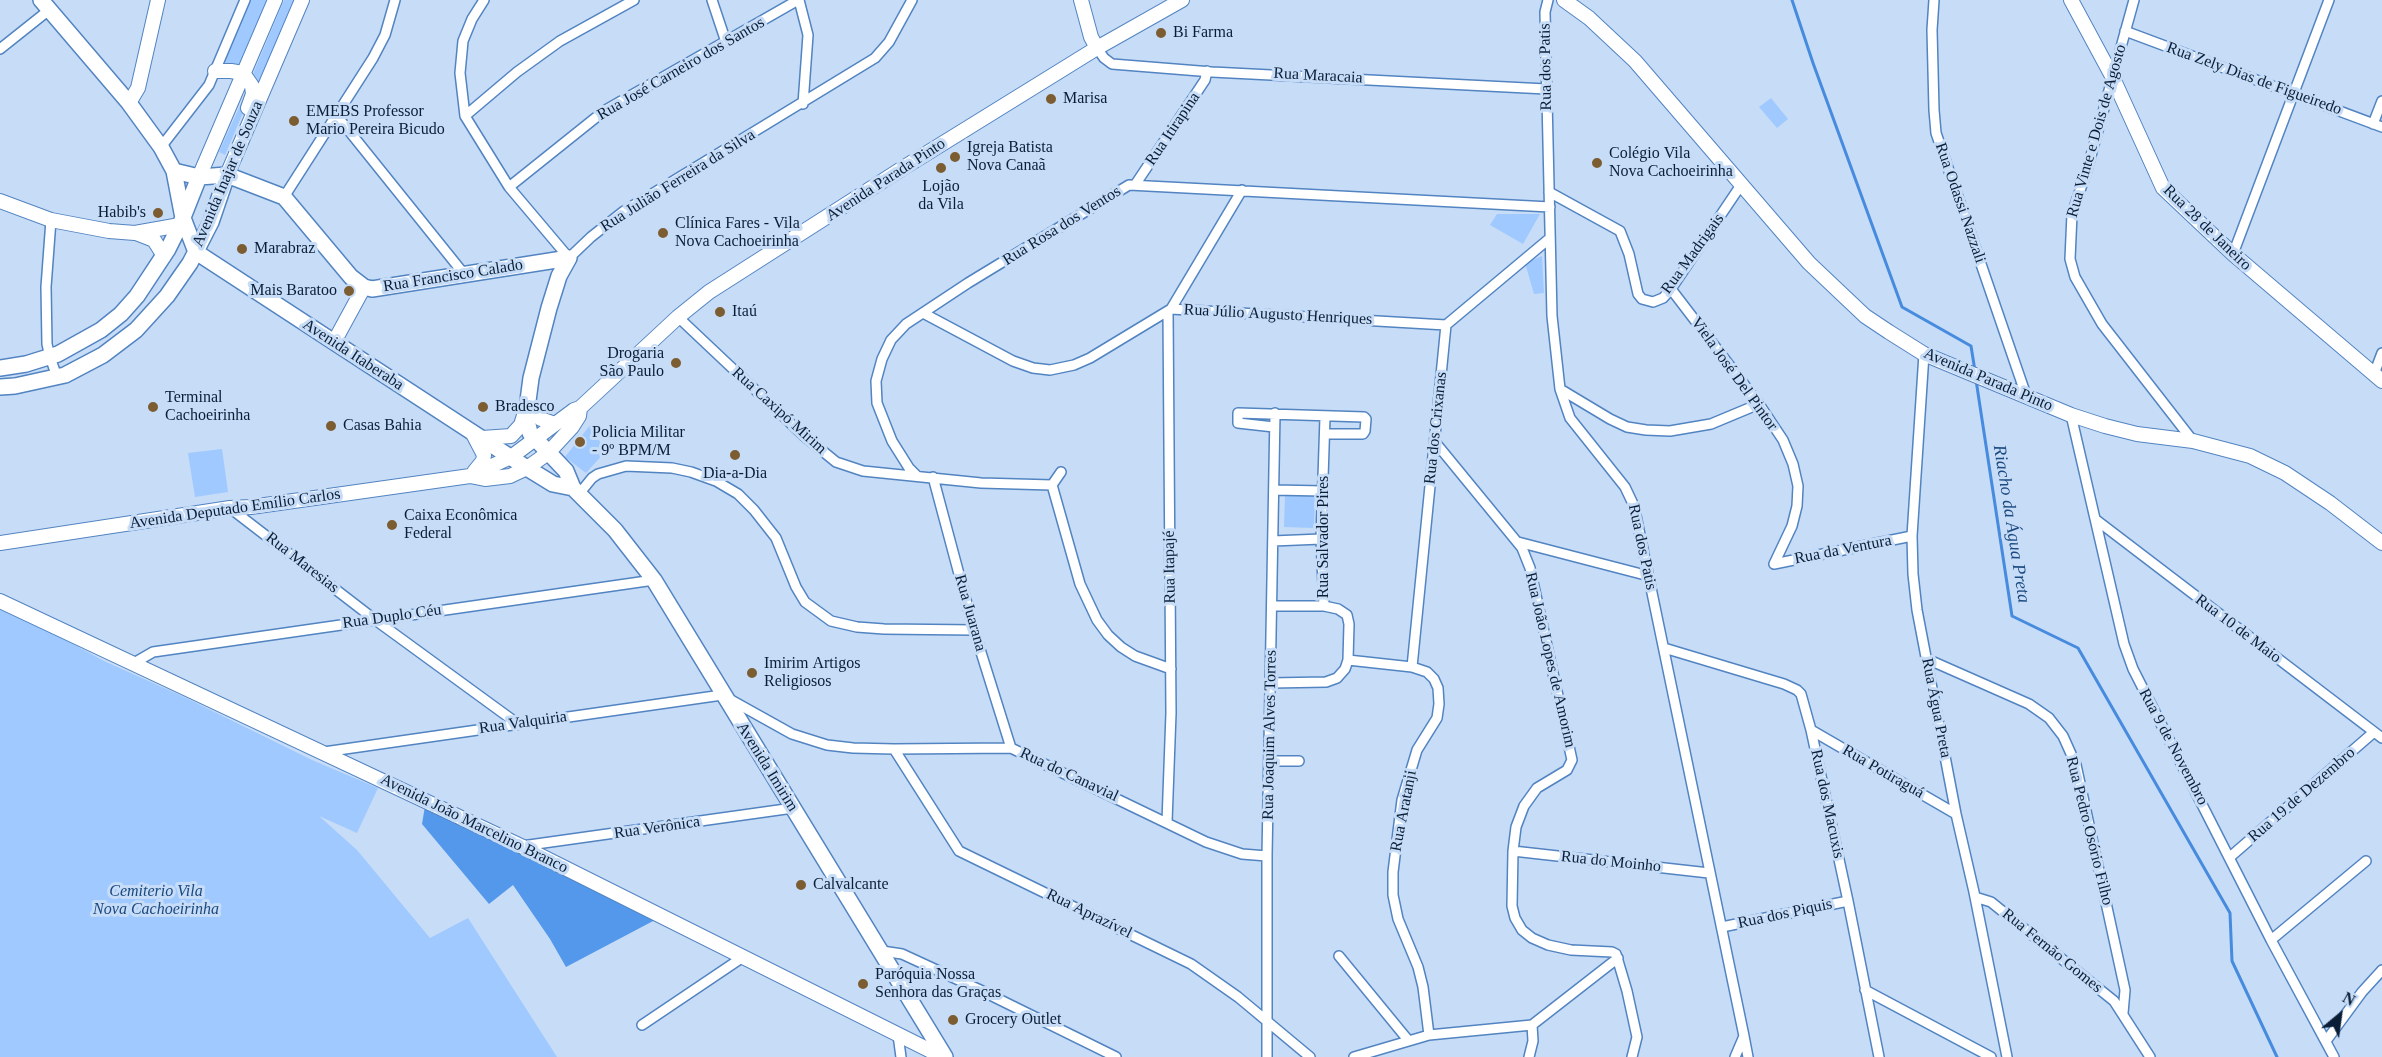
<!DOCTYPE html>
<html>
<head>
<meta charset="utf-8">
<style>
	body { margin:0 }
	#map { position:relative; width:2382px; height:1057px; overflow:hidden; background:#c7dcf7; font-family:"Times New Roman",serif }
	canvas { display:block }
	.north { position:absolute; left:2310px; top:985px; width:60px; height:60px; -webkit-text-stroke:4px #c7dcf7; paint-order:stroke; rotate:29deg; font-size:16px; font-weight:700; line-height:24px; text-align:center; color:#0a1f37 }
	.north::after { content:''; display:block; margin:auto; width:21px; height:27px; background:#0a1f37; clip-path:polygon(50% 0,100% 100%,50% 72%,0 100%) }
</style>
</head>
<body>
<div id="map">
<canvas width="2382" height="1057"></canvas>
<div class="north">N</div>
</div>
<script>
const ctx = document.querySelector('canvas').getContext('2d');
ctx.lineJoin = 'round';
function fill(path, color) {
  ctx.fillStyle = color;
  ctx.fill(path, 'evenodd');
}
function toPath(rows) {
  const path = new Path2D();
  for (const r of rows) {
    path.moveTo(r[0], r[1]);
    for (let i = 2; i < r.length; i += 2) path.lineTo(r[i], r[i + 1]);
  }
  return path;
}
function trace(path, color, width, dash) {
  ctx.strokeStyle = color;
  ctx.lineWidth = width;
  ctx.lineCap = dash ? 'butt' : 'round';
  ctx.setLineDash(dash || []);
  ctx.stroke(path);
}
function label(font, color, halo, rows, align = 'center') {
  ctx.font = font + ' "Times New Roman",serif';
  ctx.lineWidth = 6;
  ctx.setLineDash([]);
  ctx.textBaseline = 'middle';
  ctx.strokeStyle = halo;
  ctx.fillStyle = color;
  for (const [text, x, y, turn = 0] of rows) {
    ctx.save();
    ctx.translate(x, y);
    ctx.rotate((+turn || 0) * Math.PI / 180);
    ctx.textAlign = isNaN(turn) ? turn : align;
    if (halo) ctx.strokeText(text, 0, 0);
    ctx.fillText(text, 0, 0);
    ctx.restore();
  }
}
const green = toPath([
	[248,0,270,0,239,67,223,62],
	[284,0,299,0,262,89,253,74],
	[1771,98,1788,119,1777,128,1759,107],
	[243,99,248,101,225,155,219,152],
	[1497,214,1540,214,1523,244,1490,225],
	[1542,256,1544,293,1534,294,1525,263],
	[591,424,605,452,586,473,565,457],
	[222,449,228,492,195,497,188,453],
	[1285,494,1315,495,1314,528,1284,527],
	[0,608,25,618,104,661,182,696,312,760,378,788,357,833,319,816,357,850,430,938,468,918,557,1057,0,1057]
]);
const forest = toPath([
	[425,806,655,920,566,967,550,939,513,885,489,904,422,824]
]);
const stream = toPath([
	[1792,0,1813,63,1902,307,1971,346,1975,371],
	[1976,380,2012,616,2078,648,2230,913,2232,961,2277,1057]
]);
const street = toPath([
	[484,0,472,19,463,41,460,73,465,116,509,187,569,258,591,237,624,211,875,58,889,42,912,0],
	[712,0,726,42],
	[799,0,808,35,803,104],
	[1548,0,1545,12,1552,316,1560,389,1570,418,1625,487,1634,506,1744,1036,1735,1057],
	[1934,0,1932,30,1934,110,1936,133,2027,398],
	[2134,0,2087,170,2072,214,2070,259,2075,277,2102,324,2193,441],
	[2125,31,2382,127],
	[1097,48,1104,58,1112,64,1212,72,1546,89],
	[0,49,49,10],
	[337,116,464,274],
	[465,116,517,72,560,41,634,0],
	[2373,124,2382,101],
	[161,147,209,85,245,0],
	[1135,185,1205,80,1207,71],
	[509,187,604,111,798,0],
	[1549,192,1620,231,1629,254,1638,294,1642,299,1653,302,1663,298,1671,289,1741,185],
	[284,197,373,58,385,35,395,0],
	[51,220,46,287,47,344,50,357,57,377],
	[2233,254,2329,0],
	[1671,289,1759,404,1783,440,1793,464,1798,486,1797,506,1792,526,1774,564],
	[1171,309,1242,190],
	[923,313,1013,361,1033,368,1050,370,1074,365,1090,358,1171,309,1446,325],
	[678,317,803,435,836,462,863,471,981,483,1052,485],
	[1924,354,1912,536,1913,574,1917,610,1956,814,1974,892,2007,1057],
	[2374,374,2382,353],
	[1560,389,1610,419,1627,427,1646,430,1670,431,1711,424,1759,404],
	[2071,415,2124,644,2133,669,2271,940,2334,1057],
	[1274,427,1238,423,1238,413,1364,417,1366,419,1365,431,1363,434,1325,434],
	[1435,442,1522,548,1530,568,1572,760,1567,770,1537,788,1524,806,1516,827,1513,851,1512,906,1515,918,1522,930,1532,938,1548,945,1571,950,1612,952,1616,954,1627,991,1637,1037,1632,1057],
	[1061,472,1052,485,1080,584,1097,620,1108,635,1121,647,1135,656,1171,669],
	[917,476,909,468,892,441,877,403,876,381,882,359,891,340,906,324,968,283,1129,185,1550,207],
	[933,477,974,630,1011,748],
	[1274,490,1323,491],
	[579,494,592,478,598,474,626,466,672,468,691,472,716,481,738,494,754,510,776,538,796,587,805,602,831,621,857,627,884,629,974,630],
	[230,508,374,619,518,724],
	[2095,519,2382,738],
	[1273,541,1321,539],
	[1518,542,1649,576],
	[1774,564,1912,536],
	[1324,606,1321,539,1325,417],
	[1664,648,1784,684,1797,690,1801,694,1811,730,1848,901,1879,1057],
	[1927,659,2029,704,2049,718,2063,736,2076,765,2125,990,2123,1013],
	[1348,660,1412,667,1427,672,1434,679,1438,688,1439,704,1437,718,1417,750,1402,800,1393,872,1393,895,1398,919,1418,967,1423,987,1429,1035],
	[134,663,153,652,654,580],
	[1412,667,1446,325,1550,238],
	[1271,683,1326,682,1337,678,1345,669,1348,660,1349,624,1347,615,1338,609,1324,606,1272,606],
	[1811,730,1956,814],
	[894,749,959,851,1191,964,1238,997,1310,1057],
	[324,752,722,695,792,734,827,745,853,748,894,749,1011,748,1206,842,1242,854,1267,856],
	[1270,761,1299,761],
	[1167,822,1171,713,1168,312],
	[522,846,793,808],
	[1513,851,1709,873],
	[2230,857,2374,732],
	[1975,897,1991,902,2114,1001,2150,1057],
	[1722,927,1848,901],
	[2271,940,2366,861],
	[882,951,902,954,978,989,1116,1057],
	[1339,956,1408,1040],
	[1865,990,1991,1057],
	[642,1025,743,957],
	[1532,1025,1618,958],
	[898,1035,901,1057],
	[1744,1036,1748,1057],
	[2326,1041,2362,992,2382,970],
	[1267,1057,1267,856,1275,413],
	[1354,1057,1429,1035,1532,1025],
	[1529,1057,1533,1041,1532,1025]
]);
const secondary = toPath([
	[1081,0,1091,37,1097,48],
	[1564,0,1589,18,1635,61,1809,263,1865,316,1889,332,1924,354,2071,415,2105,426,2137,434,2193,441,2250,456,2285,473,2330,503,2382,543],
	[2071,0,2112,76,2163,188,2233,254,2382,381],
	[215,71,231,71,243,73,252,86,253,94,248,108],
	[129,103,138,88,158,0],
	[227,175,302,0],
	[199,177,275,0],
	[0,201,51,220,109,231,135,233,180,225],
	[136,233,154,240,164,256],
	[334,342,364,287],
	[527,406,541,419,555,424],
	[472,432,484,455,483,461,474,472],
	[482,438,511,436,521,425,526,409],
	[470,476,485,479,510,476,527,468,548,453,572,427,579,416,580,408],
	[0,543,230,508,251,507,470,476,511,457,574,410,580,408,678,317,709,292,903,168,1097,48,1182,0],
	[0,601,521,846,943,1057]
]);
const primary = toPath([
	[41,0,129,103,161,147,174,171,183,218,196,252,527,468,553,484,573,488],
	[174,171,199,177,227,175,284,197,351,277,364,287,372,289,569,258],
	[569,258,559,276,549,308,531,378,526,416,530,433,566,471,573,488,615,530,654,580,945,1057],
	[0,368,26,364,58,354,101,330,121,314,137,296,168,249,180,225,199,177],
	[0,387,15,386,65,375,103,355,136,330,167,296,190,263,211,222,227,175]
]);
const markers = [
	[1161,33,6,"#7c5d32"],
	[1051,99,6,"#7c5d32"],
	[294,121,6,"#7c5d32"],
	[955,157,6,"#7c5d32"],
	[1597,163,6,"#7c5d32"],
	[941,168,6,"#7c5d32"],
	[158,213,6,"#7c5d32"],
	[663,233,6,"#7c5d32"],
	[242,249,6,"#7c5d32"],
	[349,291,6,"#7c5d32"],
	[720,312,6,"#7c5d32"],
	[676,363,6,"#7c5d32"],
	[153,407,6,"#7c5d32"],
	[483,407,6,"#7c5d32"],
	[331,426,6,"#7c5d32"],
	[580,442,6,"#7c5d32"],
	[735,455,6,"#7c5d32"],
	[392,525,6,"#7c5d32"],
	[752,673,6,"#7c5d32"],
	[801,885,6,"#7c5d32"],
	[863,984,6,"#7c5d32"],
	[953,1020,6,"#7c5d32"]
];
const poiNames = [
	["Bi Farma",1173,33],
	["Marisa",1063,99],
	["EMEBS Professor",306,112],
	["Mario Pereira Bicudo",306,130],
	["Igreja Batista",967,148],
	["Nova Canaã",967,166],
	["Colégio Vila",1609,154],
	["Nova Cachoeirinha",1609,172],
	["Lojão",941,187,"center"],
	["da Vila",941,205,"center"],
	["Habib's",146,213,"right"],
	["Clínica Fares - Vila",675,224],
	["Nova Cachoeirinha",675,242],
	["Marabraz",254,249],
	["Mais Baratoo",337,291,"right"],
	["Itaú",732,312],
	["Drogaria",664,354,"right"],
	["São Paulo",664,372,"right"],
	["Terminal",165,398],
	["Cachoeirinha",165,416],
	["Bradesco",495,407],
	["Casas Bahia",343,426],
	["Policia Militar",592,433],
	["- 9º BPM/M",592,451],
	["Dia-a-Dia",735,474,"center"],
	["Caixa Econômica",404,516],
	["Federal",404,534],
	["Imirim Artigos",764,664],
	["Religiosos",764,682],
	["Calvalcante",813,885],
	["Paróquia Nossa",875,975],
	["Senhora das Graças",875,993],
	["Grocery Outlet",965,1020]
];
const streetNames = [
	["Rua dos Patis",1546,67,-91],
	["Rua José Carneiro dos Santos",681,69,-30],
	["Rua Maracaia",1318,76,3],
	["Rua Zely Dias de Figueiredo",2254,79,20],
	["Rua Itirapina",1173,129,-56],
	["Rua Vinte e Dois de Agosto",2097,131,-74],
	["Avenida Inajar de Souza",228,174,-67],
	["Avenida Parada Pinto",886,180,-33],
	["Rua Julião Ferreira da Silva",678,181,-32],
	["Rua Odassi Nazzali",1960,203,71],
	["Rua Rosa dos Ventos",1062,226,-32],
	["Rua 28 de Janeiro",2207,228,44],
	["Rua Madrigais",1693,254,-54],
	["Rua Francisco Calado",453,276,-9],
	["Rua Júlio Augusto Henriques",1278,315,3],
	["Avenida Itaberaba",353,355,33],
	["Viela José Del Pintor",1734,374,54],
	["Avenida Parada Pinto",1988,380,23],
	["Rua Caxipó Mirim",779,411,42],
	["Rua dos Crixanas",1436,428,-84],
	["Avenida Deputado Emílio Carlos",235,509,-8],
	["Rua Salvador Pires",1324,537,-90],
	["Rua dos Patis",1642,547,78],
	["Rua da Ventura",1843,550,-11],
	["Rua Maresias",302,563,38],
	["Rua Itapajé",1170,567,-91],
	["Rua Juarana",970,613,74],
	["Rua Duplo Céu",392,617,-8],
	["Rua 10 de Maio",2238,629,37],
	["Rua João Lopes de Amorim",1550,660,77],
	["Rua Água Preta",1936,708,79],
	["Rua Valquiria",523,723,-8],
	["Rua Joaquim Alves Torres",1270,735,-89],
	["Rua 9 de Novembro",2173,747,62],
	["Avenida Imirim",767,767,58],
	["Rua Potiraguá",1883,772,30],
	["Rua do Canavial",1069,775,25],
	["Rua 19 de Dezembro",2302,795,-41],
	["Rua dos Macuxis",1827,804,78],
	["Rua Aratanji",1404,811,-79],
	["Avenida João Marcelino Branco",474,824,26],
	["Rua Verônica",657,828,-8],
	["Rua Pedro Osório Filho",2089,831,76],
	["Rua do Moinho",1611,862,6],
	["Rua Aprazível",1089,914,26],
	["Rua dos Piquis",1785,914,-12],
	["Rua Fernão Gomes",2052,951,39]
];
const parkNames = [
	["Cemiterio Vila",156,892],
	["Nova Cachoeirinha",156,910]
];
const waterNames = [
	["Riacho da Água Preta",2011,524,81]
];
fill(green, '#9fc9ff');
fill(forest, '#5398eb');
trace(stream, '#468bdd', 3);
trace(street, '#5284c1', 12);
trace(secondary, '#5284c1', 16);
trace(primary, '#5284c1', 18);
trace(street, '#fff', 9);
trace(secondary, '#fff', 14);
trace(primary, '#fff', 15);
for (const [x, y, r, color] of markers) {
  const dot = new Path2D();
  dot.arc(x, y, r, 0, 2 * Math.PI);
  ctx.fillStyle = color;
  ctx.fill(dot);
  trace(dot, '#c7dcf7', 2);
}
label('16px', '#0a1f37', '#c7dcf7', poiNames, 'left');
label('16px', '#0a1f37', '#c7dcf7', streetNames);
label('italic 16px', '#1a487e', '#c7dcf7', parkNames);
label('italic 18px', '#1d4b81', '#c7dcf7', waterNames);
</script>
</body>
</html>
